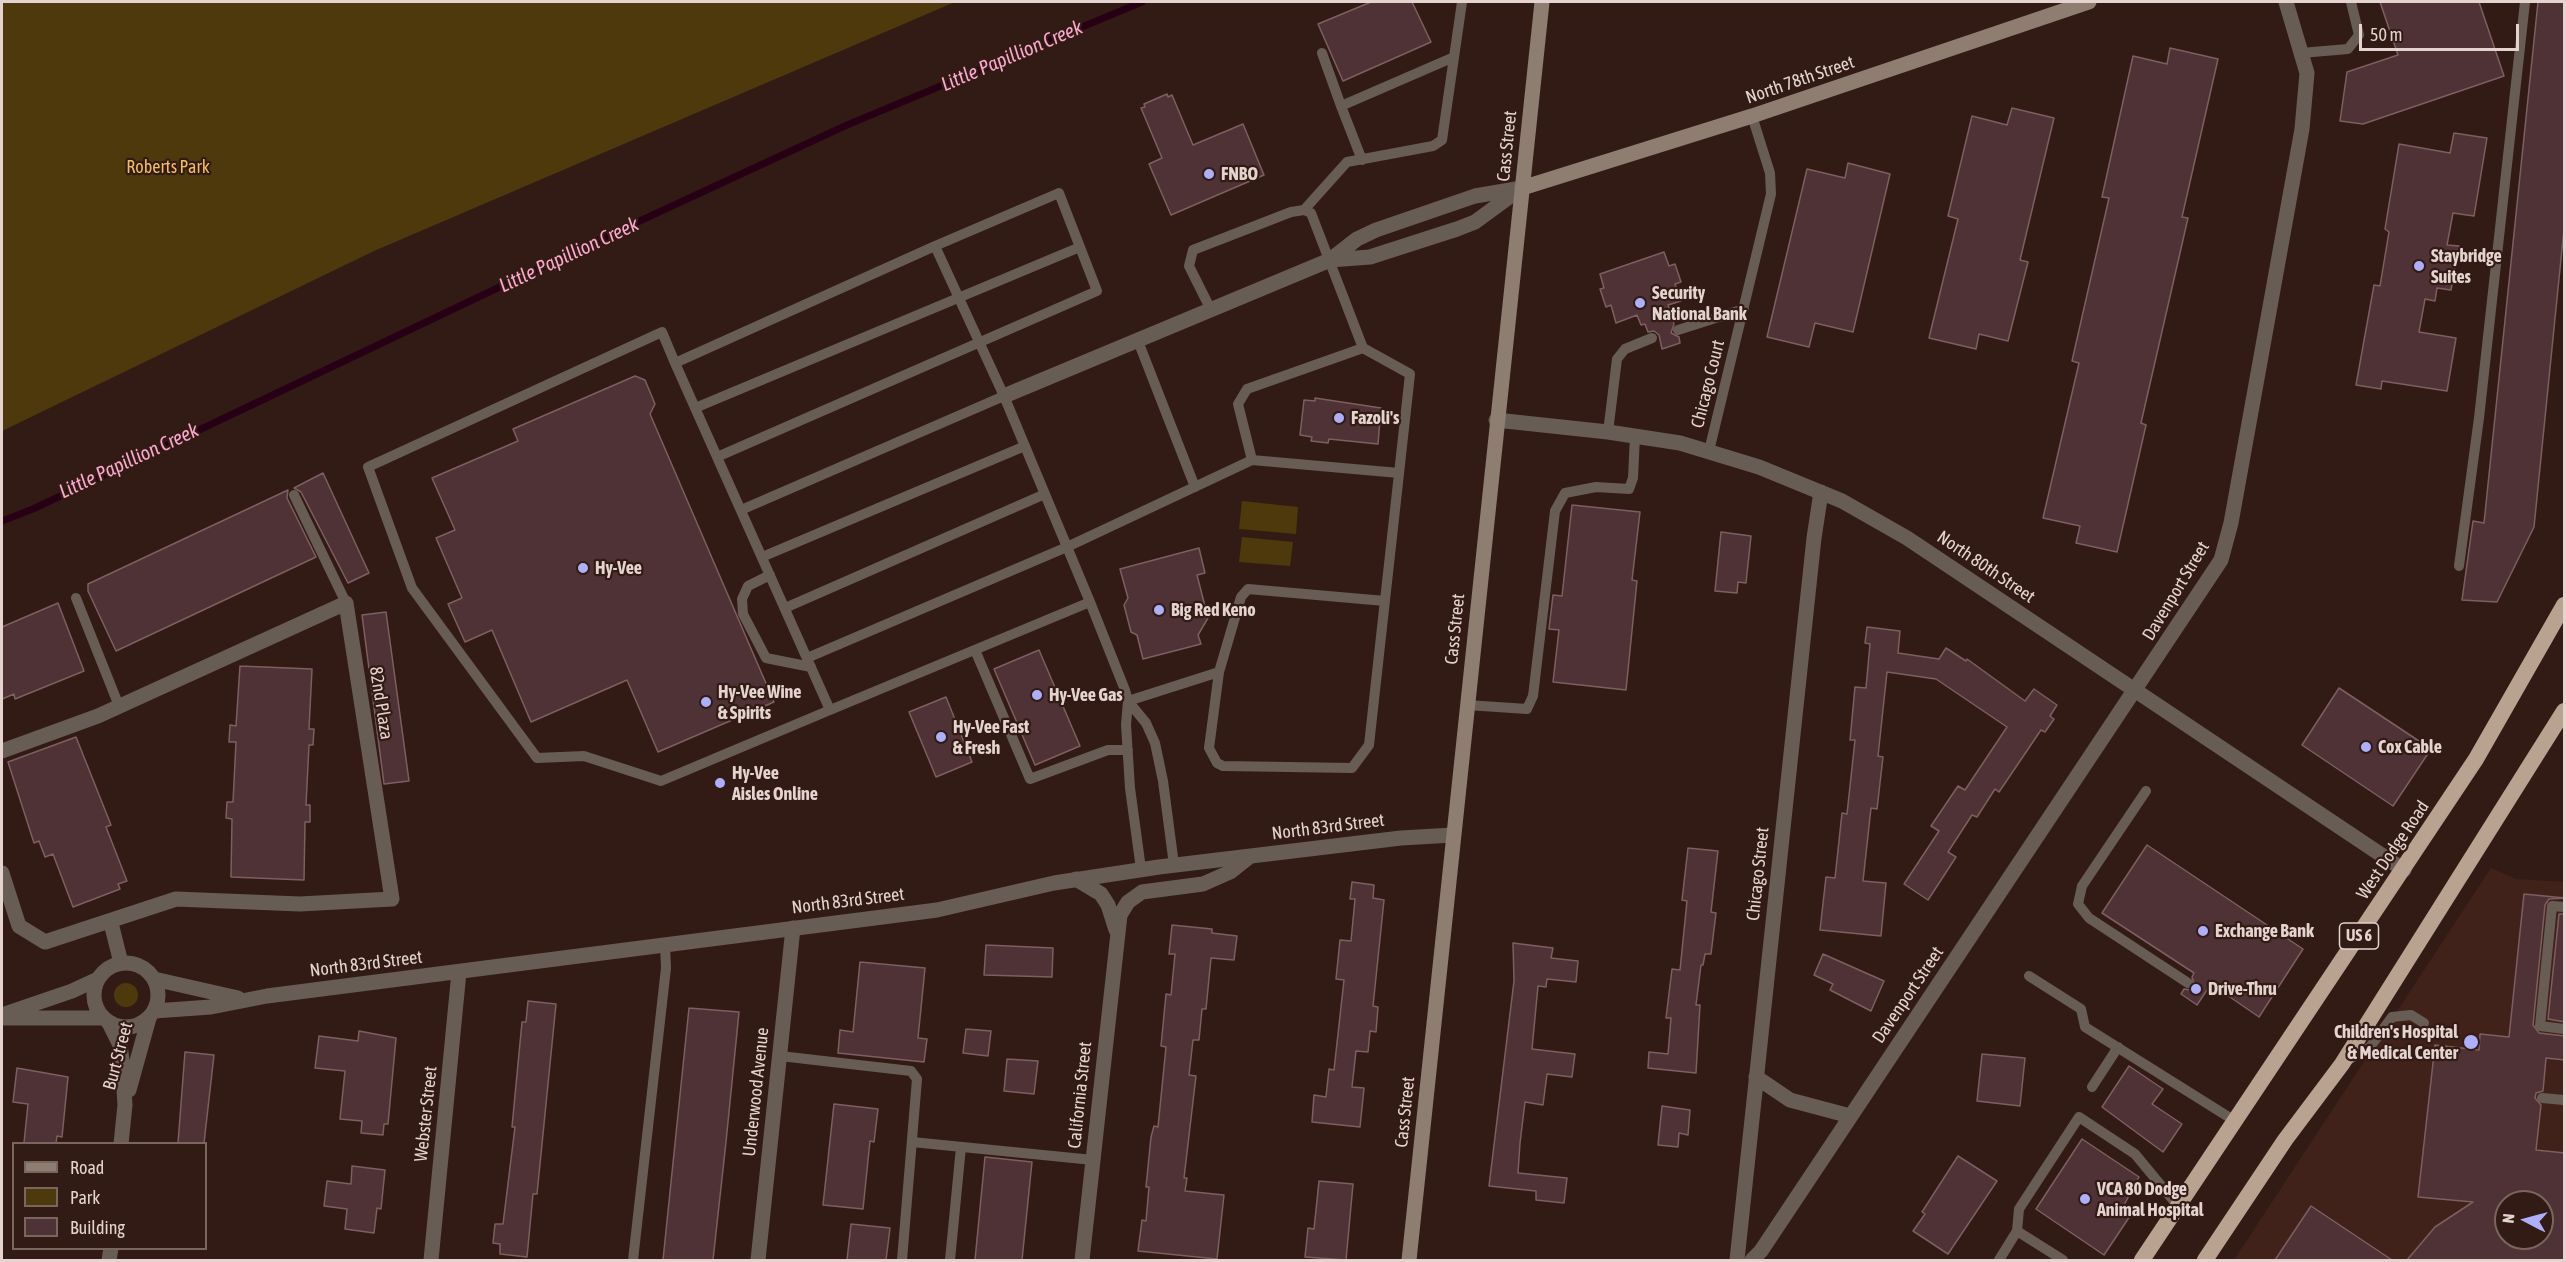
<!DOCTYPE html>
<html>
<head>
<meta charset="utf-8">
<style>
	body { margin:0 }
	#map { position:relative; width:2566px; height:1262px; overflow:hidden; background:#331b15; font-family:"Asap Condensed",sans-serif }
	canvas { display:block }
	.frame { position:absolute; inset:0; border:3px solid #e4d3ce; pointer-events:none }
	.legend { position:absolute; left:12px; top:1142px; width:195px; height:108px; box-sizing:border-box; background:#331b15; border:2px solid #7a655f; margin:0; padding:8px 10px; list-style:none; font-size:18px; color:#e4d3ce }
	.legend li { display:flex; align-items:center; gap:12px; height:30px }
	.legend b { width:30px; border:2px solid #7a655f }
	.north { position:absolute; left:2494px; top:1190px; width:60px; height:60px; box-sizing:border-box; background:#331b15; border:2px solid #7a655f; border-radius:50%; rotate:276deg; font-size:16px; font-weight:700; line-height:24px; text-align:center; color:#e4d3ce }
	.north::after { content:''; display:block; margin:auto; width:21px; height:27px; background:#adaffb; clip-path:polygon(50% 0,100% 100%,50% 72%,0 100%) }
	.scale { position:absolute; left:2359px; top:24px; width:160px; height:27px; box-sizing:border-box; border:3px solid #e4d3ce; border-top:0; padding-left:8px; font-size:18px; line-height:21px; white-space:nowrap; color:#e4d3ce; -webkit-text-stroke:4px #331b15; paint-order:stroke }
</style>
</head>
<body>
<div id="map">
<canvas width="2566" height="1262"></canvas>
<div class="frame"></div>
<ul class="legend">
<li><b style="height:8px;background:#8e7e72"></b>Road</li>
<li><b style="height:16px;background:#4e390d"></b>Park</li>
<li><b style="height:16px;background:#4e3235"></b>Building</li>
</ul>
<div class="north">N</div>
<div class="scale">50 m</div>
</div>
<script>
const ctx = document.querySelector('canvas').getContext('2d');
ctx.lineJoin = 'round';
function fill(path, color) {
  ctx.fillStyle = color;
  ctx.fill(path, 'evenodd');
}
function toPath(rows) {
  const path = new Path2D();
  for (const r of rows) {
    if (r.length === 3) {
      path.moveTo(r[0] + r[2], r[1]);
      path.arc(r[0], r[1], r[2], 0, 2 * Math.PI);
      continue;
    }
    path.moveTo(r[0], r[1]);
    for (let i = 2; i < r.length; i += 2) path.lineTo(r[i], r[i + 1]);
  }
  return path;
}
function trace(path, color, width, dash) {
  ctx.strokeStyle = color;
  ctx.lineWidth = width;
  ctx.lineCap = dash ? 'butt' : 'round';
  ctx.setLineDash(dash || []);
  ctx.stroke(path);
}
function label(font, color, halo, rows, align = 'center') {
  ctx.font = font + ' "Asap Condensed",sans-serif';
  ctx.lineWidth = 4.5;
  ctx.setLineDash([]);
  ctx.textBaseline = 'middle';
  ctx.strokeStyle = halo;
  ctx.fillStyle = color;
  for (const [text, x, y, turn = 0] of rows) {
    ctx.save();
    ctx.translate(x, y);
    ctx.rotate((+turn || 0) * Math.PI / 180);
    ctx.textAlign = isNaN(turn) ? turn : align;
    if (halo) ctx.strokeText(text, 0, 0);
    ctx.fillText(text, 0, 0);
    ctx.restore();
  }
}
const built = toPath([
	[2491,868,2516,879,2564,882,2564,1260,2234,1260],
	[2506,1202,2542,1202,2542,1238,2506,1238]
]);
const green = toPath([
	[2,2,955,2,374,251,2,431],
	[1242,501,1298,507,1296,534,1239,529],
	[1242,537,1293,542,1290,566,1239,562],
	[126,995,12]
]);
const stream = toPath([
	[2,521,33,509,590,244,847,125,1142,2]
]);
const building = toPath([
	[1371,2,1412,2,1431,42,1343,81,1318,24,1371,2],
	[2380,2,2479,2,2504,76,2363,124,2340,121,2347,72,2398,55,2380,2],
	[2538,2,2565,2,2565,219,2534,527,2497,602,2462,600,2473,521,2484,523,2538,2],
	[2170,48,2218,59,2182,217,2188,218,2141,423,2146,425,2117,552,2076,543,2080,526,2043,518,2079,363,2072,361,2109,198,2102,197,2133,56,2167,64,2170,48],
	[1167,94,1168,97,1172,95,1193,145,1243,124,1264,175,1171,215,1149,164,1162,158,1141,108,1145,107,1144,104,1167,94],
	[2012,108,2054,118,2020,260,2028,262,2008,341,1979,334,1976,349,1929,338,1958,219,1948,216,1972,116,2007,125,2012,108],
	[2454,133,2487,138,2474,216,2453,213,2447,245,2459,246,2451,290,2437,288,2435,301,2425,299,2419,332,2456,338,2447,391,2382,381,2381,389,2356,385,2374,285,2380,286,2389,232,2385,229,2399,144,2450,153,2454,133],
	[1848,163,1890,174,1853,332,1815,323,1809,347,1767,337,1807,169,1845,178,1848,163],
	[1664,252,1669,266,1675,264,1681,282,1675,284,1681,301,1668,305,1674,324,1671,333,1679,337,1680,343,1662,349,1659,335,1654,331,1648,332,1645,324,1641,325,1637,315,1616,323,1611,305,1606,307,1600,289,1604,288,1600,274,1664,252],
	[635,376,645,380,655,404,650,414,774,702,658,752,627,680,531,722,492,630,465,642,448,604,462,598,436,538,455,530,432,478,518,441,513,429,635,376],
	[1315,398,1381,408,1378,444,1329,439,1328,443,1311,441,1312,437,1300,435,1304,400,1315,401,1315,398],
	[323,473,369,573,348,583,301,492,294,488,323,473],
	[288,490,287,498,316,557,116,651,88,591,88,584,288,490],
	[1572,505,1640,512,1632,580,1637,581,1626,690,1553,682,1559,630,1549,629,1553,595,1562,596,1572,505],
	[1721,532,1751,536,1746,583,1738,582,1737,593,1715,591,1721,532],
	[1199,548,1205,573,1197,575,1208,618,1198,635,1201,644,1143,659,1137,635,1131,632,1124,605,1128,598,1120,569,1199,548],
	[58,603,84,671,15,699,14,694,2,699,2,627,58,603],
	[386,612,409,781,384,784,362,615,386,612],
	[1867,627,1900,631,1898,653,1939,659,1946,648,1966,661,1967,659,2025,701,2034,689,2057,705,2050,716,2054,719,2045,732,2041,730,1999,792,1995,789,1977,817,1972,815,1948,852,1956,857,1928,900,1904,884,1939,831,1931,826,1958,786,1965,790,2007,727,1936,679,1887,672,1878,756,1883,757,1877,809,1871,808,1863,881,1886,883,1881,936,1820,930,1826,877,1835,878,1842,813,1847,814,1855,740,1850,740,1855,687,1866,688,1870,644,1865,643,1867,627],
	[1039,650,1080,746,1035,765,994,669,1039,650],
	[240,666,312,669,309,729,314,729,313,745,309,745,306,805,310,805,310,822,305,822,304,880,231,877,232,819,226,818,227,802,233,802,236,742,229,742,230,725,236,726,240,666],
	[2339,688,2431,749,2393,806,2302,745,2339,688],
	[946,697,972,762,936,777,909,712,946,697],
	[76,737,111,825,106,827,127,881,118,884,120,889,73,907,53,854,45,857,39,841,34,843,8,762,76,737],
	[2147,845,2303,949,2259,1017,2211,984,2197,1005,2181,994,2184,989,2191,990,2195,987,2192,977,2194,973,2102,913,2147,845],
	[1688,848,1718,851,1711,912,1716,913,1711,954,1705,954,1703,965,1701,965,1696,1005,1700,1005,1696,1073,1648,1068,1649,1052,1668,1054,1671,1018,1666,1018,1672,969,1680,970,1687,901,1682,900,1688,848],
	[1352,882,1374,885,1373,898,1384,900,1373,1006,1378,1007,1376,1032,1370,1031,1368,1052,1356,1051,1352,1087,1364,1088,1360,1127,1312,1122,1314,1095,1326,1097,1329,1069,1334,1070,1344,980,1336,979,1340,940,1351,941,1355,899,1350,899,1352,882],
	[2524,894,2565,898,2549,899,2545,905,2533,1025,2539,1033,2565,1036,2565,1060,2546,1058,2543,1091,2536,1093,2535,1098,2541,1105,2536,1150,2565,1153,2565,1260,2407,1260,2435,1227,2473,1202,2418,1197,2435,1045,2479,1050,2480,1034,2509,1037,2524,894],
	[2506,1202,2542,1202,2542,1238,2506,1238,2506,1202],
	[2559,914,2565,914,2565,1022,2548,1019,2559,914],
	[1172,925,1212,929,1212,933,1237,936,1234,960,1211,958,1206,1009,1202,1009,1199,1040,1193,1040,1189,1075,1196,1076,1184,1178,1187,1178,1185,1191,1224,1195,1217,1259,1138,1251,1142,1220,1146,1221,1149,1187,1146,1187,1151,1137,1154,1126,1158,1127,1166,1047,1161,1046,1166,994,1171,995,1175,954,1169,954,1172,925],
	[1513,943,1553,948,1551,958,1578,961,1576,982,1547,979,1546,987,1538,986,1532,1049,1575,1054,1572,1077,1547,1074,1543,1105,1525,1102,1520,1143,1518,1173,1567,1178,1564,1203,1536,1200,1536,1191,1489,1186,1514,981,1513,943],
	[986,945,1053,948,1052,977,984,975,986,945],
	[1823,954,1884,981,1871,1011,1830,990,1833,984,1814,975,1823,954],
	[860,962,925,968,918,1038,927,1039,924,1062,838,1053,840,1030,853,1032,860,962],
	[528,1001,556,1004,537,1194,533,1194,527,1257,500,1254,500,1244,493,1243,495,1224,503,1224,515,1127,512,1127,522,1022,526,1022,528,1001],
	[689,1008,739,1012,726,1142,713,1260,663,1260,689,1008],
	[966,1029,991,1031,988,1056,963,1053,966,1029],
	[359,1031,396,1038,388,1124,384,1124,383,1135,361,1133,362,1121,340,1119,345,1071,315,1068,319,1036,358,1041,359,1031],
	[185,1052,214,1055,204,1143,178,1143,185,1052],
	[1982,1054,2025,1058,2020,1106,1977,1101,1982,1054],
	[1007,1059,1038,1061,1034,1094,1004,1091,1007,1059],
	[2129,1066,2163,1089,2152,1104,2182,1124,2163,1152,2102,1107,2129,1066],
	[17,1068,68,1077,62,1137,57,1136,56,1143,24,1143,28,1104,13,1102,17,1068],
	[834,1104,878,1109,874,1142,870,1141,863,1209,823,1205,834,1104],
	[1662,1106,1690,1110,1688,1135,1679,1133,1678,1147,1658,1145,1662,1106],
	[2082,1139,2139,1177,2123,1207,2132,1213,2104,1255,2036,1209,2082,1139],
	[1958,1156,1997,1181,1948,1254,1913,1231,1925,1214,1922,1212,1958,1156],
	[985,1157,1032,1162,1022,1260,975,1260,985,1157],
	[352,1166,385,1170,381,1209,377,1208,374,1233,345,1229,347,1209,324,1206,327,1181,351,1184,352,1166],
	[1319,1181,1353,1184,1346,1260,1305,1257,1308,1228,1314,1229,1319,1181],
	[2311,1206,2392,1260,2275,1260,2311,1206],
	[851,1224,890,1228,886,1260,847,1260,851,1224]
]);
const service = toPath([
	[1322,53,1341,106],
	[2301,53,2348,49,2359,35,2351,2],
	[1362,160,1341,106,1454,57],
	[1304,210,1347,162,1433,146,1442,140,1462,2],
	[1211,310,1189,266,1193,250,1291,212,1304,210,1311,213,1363,348],
	[1678,330,1744,309],
	[1138,341,1195,487],
	[675,363,662,332,368,467,412,588,537,758,584,756,661,781,830,710],
	[695,408,1080,247],
	[1608,432,1617,359,1625,349,1652,338],
	[1709,451,1771,194,1770,173,1752,116],
	[717,457,1097,291,1059,193,935,246],
	[1252,460,1238,404,1247,389,1363,348,1410,374,1369,745,1352,768,1223,766,1217,763,1209,748,1219,672,1241,597,1248,589,1385,601],
	[294,495,346,603],
	[741,510,1004,396],
	[762,557,1025,446],
	[2459,566,2479,418,2525,2],
	[770,575,748,586,742,599,743,614,766,658,811,667],
	[76,598,119,706],
	[1090,602,830,710,675,363,935,246,1004,396,1090,602,1125,690,1128,701,1126,725,1130,788,1141,869],
	[785,608,1045,494],
	[975,650,1030,779,1108,750,1128,750],
	[807,658,1067,547,1252,460,1399,473],
	[1128,701,1146,723,1155,743,1163,781,1174,865],
	[1128,701,1219,672],
	[1467,705,1527,709,1533,696,1555,511,1565,493,1596,487,1629,489,1633,478,1635,436],
	[2146,791,2082,886,2078,904,2089,918,2188,983],
	[2564,907,2552,906,2540,1026,2564,1029],
	[2029,976,2081,1009,2085,1027,2235,1121],
	[780,1056,911,1071,917,1079,902,1260],
	[2345,1062,2370,1047,2392,1017,2411,1015,2424,1023],
	[2092,1087,2118,1047],
	[2542,1098,2564,1100],
	[912,1142,1093,1160],
	[2017,1231,2063,1260],
	[633,1260,666,968,665,944],
	[950,1260,961,1147],
	[1999,1260,2017,1231,2019,1209,2079,1117,2135,1154,2178,1206]
]);
const minor = toPath([
	[1330,260,1370,257,1457,229,1475,222,1520,189],
	[1004,396,1330,260,1357,239,1376,230,1475,196,1522,188],
	[1496,420,1608,432,1680,443,1759,467,1842,501,1907,538,2404,870],
	[2,751,98,716,346,603,392,899,300,904,176,899,45,942,19,926,2,873],
	[1076,879,1101,894,1108,905,1116,930],
	[111,923,121,963],
	[109,1023,120,1045,122,1060,125,1105,121,1144],
	[1756,1077,1790,1100,1850,1116],
	[129,1090,149,1018],
	[109,1260,111,1248],
	[431,1260,459,972],
	[758,1260,793,928],
	[1082,1260,1120,915,1128,902,1142,892,1203,884,1230,872,1249,857],
	[1737,1260,1814,538,1821,492],
	[1752,1260,1761,1251,2221,560,2231,523,2302,129,2307,73,2286,2]
]);
const tertiary = toPath([
	[126,995,32],
	[154,979,238,998],
	[154,1011,211,1007,267,996,937,910,1054,883,1159,867,1401,838,1453,835],
	[2,1015,72,991,98,979],
	[4,1018,103,1018]
]);
const secondary = toPath([
	[1522,188,1752,116,2089,2],
	[1409,1260,1542,2]
]);
const trunk = toPath([
	[2142,1260,2476,759,2564,605],
	[2205,1260,2285,1140,2342,1064,2564,711]
]);
const markers = [
	[1209,174,6,"#adaffb"],
	[2419,266,6,"#adaffb"],
	[1640,303,6,"#adaffb"],
	[1339,418,6,"#adaffb"],
	[583,568,6,"#adaffb"],
	[1159,610,6,"#adaffb"],
	[1037,695,6,"#adaffb"],
	[706,702,6,"#adaffb"],
	[941,737,6,"#adaffb"],
	[2366,747,6,"#adaffb"],
	[720,783,6,"#adaffb"],
	[2203,931,6,"#adaffb"],
	[2196,989,6,"#adaffb"],
	[2471,1042,8,"#adaffb"],
	[2085,1199,6,"#adaffb"]
];
const shields = [
	[2359,936,39]
];
const shieldNames = [
	["US 6",2359,936]
];
const streetNames = [
	["North 78th Street",1800,80,-19],
	["Cass Street",1507,146,-84],
	["Chicago Court",1708,384,-76],
	["North 80th Street",1986,567,34],
	["Davenport Street",2176,591,-59],
	["Cass Street",1455,629,-84],
	["82nd Plaza",381,703,81],
	["North 83rd Street",1328,827,-7],
	["West Dodge Road",2393,850,-56],
	["Chicago Street",1758,874,-84],
	["North 83rd Street",848,901,-7],
	["North 83rd Street",366,964,-7],
	["Davenport Street",1908,995,-56],
	["Burt Street",118,1056,-75],
	["Underwood Avenue",756,1092,-84],
	["California Street",1080,1095,-84],
	["Cass Street",1405,1112,-84],
	["Webster Street",426,1114,-84]
];
const parkNames = [
	["Roberts Park",168,167]
];
const poiNames = [
	["FNBO",1221,174],
	["Staybridge",2431,256],
	["Suites",2431,277],
	["Security",1652,293],
	["National Bank",1652,314],
	["Fazoli's",1351,418],
	["Hy-Vee",595,568],
	["Big Red Keno",1171,610],
	["Hy-Vee Wine",718,692],
	["& Spirits",718,713],
	["Hy-Vee Gas",1049,695],
	["Hy-Vee Fast",953,727],
	["& Fresh",953,748],
	["Cox Cable",2378,747],
	["Hy-Vee",732,773],
	["Aisles Online",732,794],
	["Exchange Bank",2215,931],
	["Drive-Thru",2208,989],
	["Children's Hospital",2458,1032,"right"],
	["& Medical Center",2458,1053,"right"],
	["VCA 80 Dodge",2097,1189],
	["Animal Hospital",2097,1210]
];
const waterNames = [
	["Little Papillion Creek",1012,56,-23],
	["Little Papillion Creek",569,255,-25],
	["Little Papillion Creek",129,461,-25]
];
fill(built, '#40221a');
fill(green, '#4e390d');
trace(stream, '#280015', 7);
fill(building, '#4e3235');
trace(building, '#7e5f61', 1.5);
trace(service, '#675d55', 10);
trace(minor, '#675d55', 15);
trace(tertiary, '#675d55', 15);
trace(secondary, '#8e7e72', 15);
trace(trunk, '#baa291', 16);
for (const [x, y, r, color] of markers) {
  const dot = new Path2D();
  dot.arc(x, y, r, 0, 2 * Math.PI);
  ctx.fillStyle = color;
  ctx.fill(dot);
  trace(dot, '#331b15', 2);
}
for (const [x, y, w] of shields) {
  const box = new Path2D();
  box.roundRect(x - w / 2, y - 13, w, 26, 4.5);
  ctx.fillStyle = '#331b15';
  ctx.fill(box);
  trace(box, '#e4d3ce', 1.5);
}
label('bold 16px', '#e4d3ce', null, shieldNames);
label('18px', '#e4d3ce', '#331b15', streetNames);
label('18px', '#f4bf5a', '#331b15', parkNames);
label('bold 18px', '#e4d3ce', '#331b15', poiNames, 'left');
label('italic 20px', '#faa8cd', '#331b15', waterNames);
</script>
</body>
</html>
